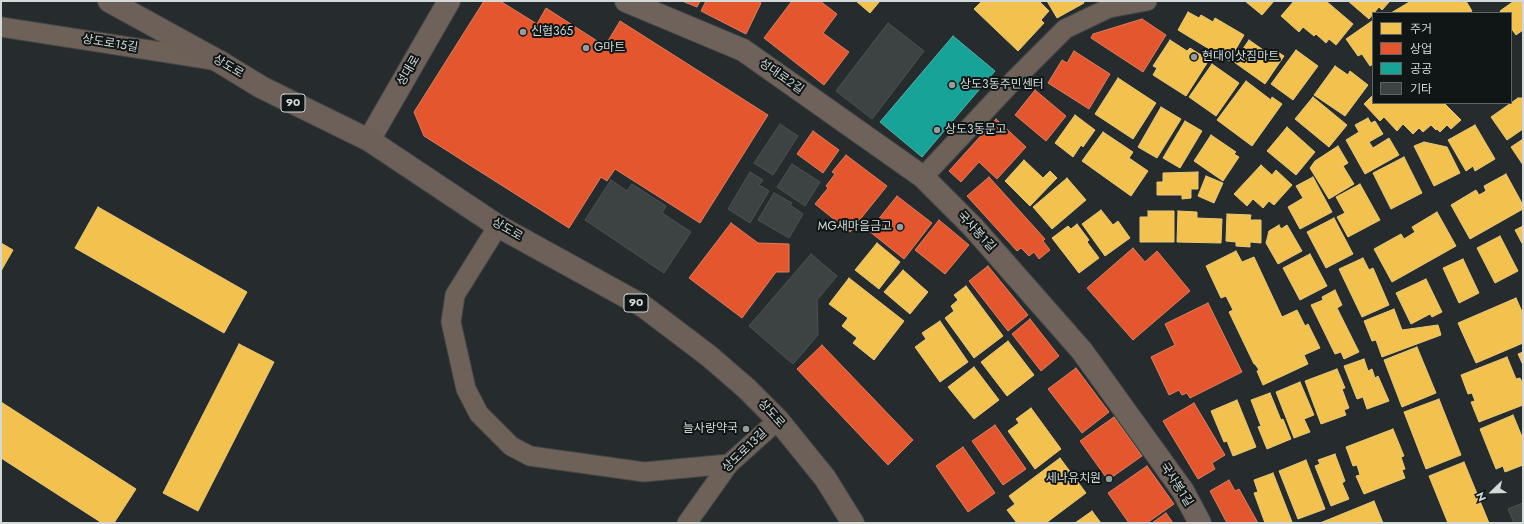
<!DOCTYPE html>
<html>
<head>
<meta charset="utf-8">
<style>
	body { margin:0 }
	#map { position:relative; width:1524px; height:524px; overflow:hidden; background:#262c2d; font-family:Jost,"Noto Sans KR",sans-serif }
	canvas { display:block }
	.frame { position:absolute; inset:0; border:2px solid #d1d9d9; pointer-events:none }
	.legend { position:absolute; left:1372px; top:12px; width:140px; height:92px; box-sizing:border-box; background:#101616; border:1px solid #5d6464; margin:0; padding:5px 7px; list-style:none; font-size:12px; color:#d1d9d9 }
	.legend li { display:flex; align-items:center; gap:8px; height:20px }
	.legend b { width:20px; border:1px solid #5d6464 }
	.north { position:absolute; left:1472px; top:472px; width:40px; height:40px; -webkit-text-stroke:3px #101616; paint-order:stroke; rotate:247deg; font-size:11px; font-weight:700; line-height:16px; text-align:center; color:#d1d9d9 }
	.north::after { content:''; display:block; margin:auto; width:14px; height:18px; background:#d1d9d9; clip-path:polygon(50% 0,100% 100%,50% 72%,0 100%) }
</style>
</head>
<body>
<div id="map">
<canvas width="1524" height="524"></canvas>
<div class="frame"></div>
<ul class="legend">
<li><b style="height:11px;background:#f2c14e"></b>주거</li>
<li><b style="height:11px;background:#e4572e"></b>상업</li>
<li><b style="height:11px;background:#17a398"></b>공공</li>
<li><b style="height:11px;background:#3d4242"></b>기타</li>
</ul>
<div class="north">N</div>
</div>
<script>
const ctx = document.querySelector('canvas').getContext('2d');
ctx.lineJoin = 'round';
function fill(path, color) {
  ctx.fillStyle = color;
  ctx.fill(path, 'evenodd');
}
function toPath(rows) {
  const path = new Path2D();
  for (const r of rows) {
    path.moveTo(r[0], r[1]);
    for (let i = 2; i < r.length; i += 2) path.lineTo(r[i], r[i + 1]);
  }
  return path;
}
function trace(path, color, width, dash) {
  ctx.strokeStyle = color;
  ctx.lineWidth = width;
  ctx.lineCap = dash ? 'butt' : 'round';
  ctx.setLineDash(dash || []);
  ctx.stroke(path);
}
function label(font, color, halo, rows, align = 'center') {
  ctx.font = font + ' Jost,"Noto Sans KR",sans-serif';
  ctx.lineWidth = 4;
  ctx.setLineDash([]);
  ctx.textBaseline = 'middle';
  ctx.strokeStyle = halo;
  ctx.fillStyle = color;
  for (const [text, x, y, turn = 0] of rows) {
    ctx.save();
    ctx.translate(x, y);
    ctx.rotate((+turn || 0) * Math.PI / 180);
    ctx.textAlign = isNaN(turn) ? turn : align;
    if (halo) ctx.strokeText(text, 0, 0);
    ctx.fillText(text, 0, 0);
    ctx.restore();
  }
}
const homes = toPath([
	[856,1,880,1,870,13,856,1],
	[982,1,1039,1,1049,11,1041,20,1044,23,1018,51,974,9,982,1],
	[1047,1,1083,1,1084,3,1057,18,1047,1],
	[1245,1,1274,1,1262,15,1245,1],
	[1294,1,1326,1,1353,24,1336,45,1329,39,1326,43,1316,34,1314,36,1303,27,1299,32,1281,16,1294,1],
	[1348,1,1390,1,1382,10,1379,7,1369,19,1348,1],
	[1411,1,1462,1,1463,3,1466,1,1472,11,1469,13,1391,13,1411,1],
	[1514,1,1523,1,1523,30,1516,35,1511,28,1511,13,1501,13,1500,11,1514,1],
	[1188,12,1199,18,1201,15,1213,22,1215,18,1244,35,1229,61,1178,30,1188,12],
	[1372,21,1373,64,1370,66,1362,54,1358,56,1346,39,1372,21],
	[1170,40,1187,51,1190,48,1209,60,1186,96,1153,75,1157,68,1153,66,1170,40],
	[1249,40,1269,54,1273,49,1284,56,1265,84,1234,62,1249,40],
	[1296,50,1318,66,1293,100,1271,84,1296,50],
	[1212,64,1239,83,1216,116,1189,97,1212,64],
	[1335,66,1348,75,1350,71,1368,85,1345,116,1314,95,1335,66],
	[1118,78,1156,103,1133,139,1095,114,1118,78],
	[1246,81,1271,100,1272,97,1282,104,1252,146,1217,120,1246,81],
	[1373,95,1373,103,1444,103,1461,120,1451,129,1447,125,1440,132,1437,129,1436,130,1431,125,1423,132,1419,128,1413,134,1403,124,1397,131,1384,117,1380,121,1364,104,1373,95],
	[1313,97,1347,125,1329,147,1295,119,1313,97],
	[1518,98,1523,98,1523,129,1507,140,1491,117,1518,98],
	[1161,107,1181,119,1157,158,1138,147,1161,107],
	[1075,115,1095,130,1083,147,1081,145,1073,157,1055,143,1075,115],
	[1368,118,1371,123,1375,121,1383,134,1369,142,1373,148,1389,138,1399,155,1365,174,1346,140,1359,132,1355,125,1368,118],
	[1185,121,1202,131,1180,168,1163,158,1185,121],
	[1475,125,1495,159,1475,171,1473,166,1466,171,1448,140,1475,125],
	[1287,127,1315,152,1296,175,1267,151,1287,127],
	[1103,132,1133,152,1129,158,1148,171,1131,196,1082,161,1103,132],
	[1211,135,1236,152,1234,154,1239,157,1223,181,1194,161,1211,135],
	[1523,139,1523,165,1511,147,1523,139],
	[1424,142,1447,147,1460,173,1434,186,1414,146,1424,142],
	[1338,146,1348,163,1343,166,1354,184,1329,199,1310,168,1315,161,1338,146],
	[1404,157,1422,193,1391,209,1373,173,1404,157],
	[1024,160,1043,178,1050,171,1057,178,1030,206,1005,181,1024,160],
	[1261,165,1272,175,1276,170,1292,185,1274,205,1269,201,1263,208,1253,199,1247,206,1234,194,1261,165],
	[1198,172,1198,189,1191,189,1191,198,1182,199,1182,195,1157,195,1157,182,1163,182,1163,173,1198,172],
	[1506,174,1523,205,1523,209,1470,239,1451,205,1476,190,1479,195,1486,191,1484,186,1506,174],
	[1206,176,1223,183,1214,203,1198,196,1206,176],
	[1313,177,1332,212,1300,229,1288,207,1303,198,1296,186,1313,177],
	[1067,178,1086,200,1052,229,1033,207,1067,178],
	[1360,184,1380,220,1348,237,1337,217,1345,213,1336,197,1360,184],
	[98,207,247,292,224,333,75,248,98,207],
	[1101,210,1113,225,1118,221,1130,238,1105,256,1082,224,1101,210],
	[1148,211,1174,211,1174,242,1140,242,1140,217,1148,217,1148,211],
	[1178,211,1197,212,1197,218,1222,219,1221,243,1177,242,1178,211],
	[1437,212,1456,246,1392,282,1374,249,1401,234,1404,239,1415,232,1412,227,1437,212],
	[1227,214,1251,215,1250,220,1261,220,1261,243,1250,242,1250,247,1236,246,1236,242,1226,241,1227,214],
	[1334,218,1353,254,1326,268,1307,232,1334,218],
	[1077,224,1089,240,1087,242,1099,258,1079,273,1052,238,1068,226,1071,229,1077,224],
	[1279,225,1281,229,1287,225,1302,251,1278,264,1266,243,1269,231,1279,225],
	[1523,226,1523,245,1515,230,1523,226],
	[1500,236,1518,271,1495,283,1477,248,1500,236],
	[1,243,13,250,1,271,1,243],
	[877,243,900,262,879,289,855,270,877,243],
	[1236,251,1242,262,1254,257,1282,317,1297,310,1305,326,1308,324,1320,348,1304,355,1308,364,1263,385,1257,371,1259,370,1255,364,1254,364,1229,312,1233,310,1226,296,1221,298,1206,266,1236,251],
	[1310,254,1327,286,1300,300,1283,268,1310,254],
	[1363,258,1369,270,1373,268,1389,305,1362,317,1339,269,1363,258],
	[1463,259,1479,293,1459,303,1443,268,1463,259],
	[903,270,928,292,910,314,884,292,903,270],
	[849,278,904,321,874,360,853,343,857,338,842,326,848,318,829,304,849,278],
	[1426,279,1442,312,1432,317,1430,314,1411,324,1396,293,1426,279],
	[966,286,1003,336,974,358,945,318,954,311,951,306,958,300,954,295,966,286],
	[1335,290,1342,305,1337,308,1359,352,1344,359,1341,352,1335,354,1311,305,1323,300,1322,297,1335,290],
	[1516,298,1523,314,1523,343,1476,363,1458,323,1516,298],
	[1394,309,1402,330,1438,325,1441,335,1382,357,1376,340,1372,341,1364,321,1394,309],
	[940,321,968,362,940,382,915,347,926,339,922,333,940,321],
	[1008,341,1034,375,1007,396,981,362,1008,341],
	[239,344,274,362,198,511,163,493,239,344],
	[1417,347,1436,393,1402,407,1384,360,1417,347],
	[1523,352,1523,365,1518,354,1523,352],
	[1507,357,1516,379,1520,378,1523,384,1523,405,1479,422,1471,402,1475,401,1472,393,1468,394,1461,375,1507,357],
	[1364,359,1368,371,1372,369,1375,378,1378,376,1389,401,1367,409,1363,397,1357,399,1344,366,1364,359],
	[974,367,999,400,974,419,948,387,974,367],
	[1337,369,1345,388,1342,389,1349,408,1344,410,1346,415,1321,424,1305,381,1337,369],
	[1300,382,1314,415,1304,419,1310,432,1294,438,1276,392,1300,382],
	[1270,393,1281,420,1283,419,1291,439,1267,449,1258,427,1261,426,1251,400,1270,393],
	[1439,399,1461,455,1426,469,1404,412,1439,399],
	[1237,400,1256,447,1233,456,1227,441,1224,442,1211,411,1237,400],
	[1,402,136,489,114,523,102,523,1,458,1,402],
	[1031,408,1061,449,1035,469,1008,431,1019,423,1016,419,1031,408],
	[1513,415,1523,439,1523,465,1505,472,1503,466,1496,469,1480,429,1513,415],
	[1393,429,1404,456,1401,457,1405,469,1402,470,1405,478,1364,494,1356,476,1360,475,1357,465,1353,466,1346,447,1393,429],
	[1335,454,1345,481,1342,483,1349,499,1331,506,1315,466,1320,464,1318,460,1335,454],
	[1060,458,1086,493,1046,523,1017,523,1007,510,1015,504,1009,496,1060,458],
	[1306,460,1325,509,1298,519,1279,471,1306,460],
	[1464,462,1489,523,1448,523,1429,476,1464,462],
	[1273,473,1292,522,1289,523,1265,523,1254,493,1258,492,1254,480,1273,473],
	[1374,501,1383,523,1320,523,1374,501],
	[1092,511,1101,523,1075,523,1092,511]
]);
const shops = toPath([
	[484,1,500,1,537,24,546,8,605,46,620,21,768,115,700,223,615,169,607,181,601,177,569,228,424,136,414,112,484,1],
	[682,1,700,1,697,7,682,1],
	[706,1,757,1,761,3,746,34,701,11,706,1],
	[792,1,820,1,837,14,823,33,849,52,824,85,764,38,792,1],
	[1142,19,1166,35,1143,72,1091,38,1093,34,1142,19],
	[1074,51,1110,74,1089,109,1048,83,1062,60,1067,63,1074,51],
	[1035,90,1066,116,1046,141,1015,115,1035,90],
	[996,119,1026,147,997,179,979,162,961,182,949,171,996,119],
	[813,131,839,150,823,173,797,154,813,131],
	[846,155,887,186,850,232,815,204,828,188,826,186,835,174,832,172,846,155],
	[989,177,1045,239,1043,241,1050,250,1039,259,1034,252,1029,256,1021,248,1017,251,967,196,989,177],
	[897,196,932,223,904,259,869,231,897,196],
	[939,220,969,245,945,274,915,250,939,220],
	[731,223,758,243,789,244,789,272,776,272,742,318,689,278,731,223],
	[1133,248,1145,262,1157,251,1190,291,1133,340,1087,288,1133,248],
	[988,266,1028,315,1008,331,969,281,988,266],
	[1208,303,1242,372,1190,398,1187,393,1182,395,1179,390,1169,395,1151,357,1175,345,1165,324,1208,303],
	[1030,319,1059,356,1041,371,1012,334,1030,319],
	[822,345,913,440,888,465,797,369,822,345],
	[1076,368,1109,412,1082,433,1048,389,1076,368],
	[1194,403,1225,455,1212,463,1215,469,1198,479,1163,421,1194,403],
	[1114,417,1142,456,1108,480,1080,441,1114,417],
	[995,425,1026,469,1003,485,972,441,995,425],
	[963,447,995,493,968,512,936,466,963,447],
	[1147,466,1174,504,1147,523,1129,523,1108,493,1147,466],
	[1229,480,1235,491,1239,489,1258,523,1227,523,1210,491,1229,480],
	[1166,513,1173,523,1152,523,1166,513]
]);
const public = toPath([
	[953,36,995,71,922,157,880,122,953,36]
]);
const building = toPath([
	[888,23,924,51,872,119,836,91,888,23],
	[780,124,798,136,773,175,754,163,780,124],
	[792,164,820,182,805,206,777,187,792,164],
	[750,172,763,180,759,185,769,191,750,223,728,209,750,172],
	[611,180,627,191,632,184,666,206,662,213,691,232,664,273,585,220,611,180],
	[774,193,792,203,790,205,803,214,789,238,758,220,774,193],
	[811,254,837,276,817,300,818,335,793,364,749,326,811,254],
	[1523,503,1523,523,1514,523,1508,509,1523,503]
]);
const street = toPath([
	[1,27,213,60],
	[923,177,1014,80,1065,29,1109,8,1147,1],
	[498,226,455,295,451,322,466,389,479,414,511,446,530,456,644,472,729,464],
	[687,523,729,464,778,420]
]);
const secondary = toPath([
	[626,1,743,50,923,177,973,227,1082,351,1183,491,1200,523],
	[369,140,449,1]
]);
const primary = toPath([
	[109,1,220,62,261,87,369,140,498,226,643,306,709,356,746,388,778,420,825,478,853,523]
]);
const markers = [
	[523,32,4,"#959c9d"],
	[586,48,4,"#959c9d"],
	[1194,57,4,"#959c9d"],
	[952,85,4,"#959c9d"],
	[937,130,4,"#959c9d"],
	[900,227,4,"#959c9d"],
	[746,429,4,"#959c9d"],
	[1109,479,4,"#959c9d"]
];
const shields = [
	[293,103,24],
	[636,303,24]
];
const shieldNames = [
	["90",293,103],
	["90",636,303]
];
const poiNames = [
	["신협365",531,32],
	["G마트",594,48],
	["현대이삿짐마트",1202,57],
	["상도3동주민센터",960,85],
	["상도3동문고",945,130],
	["MG새마을금고",892,227,"right"],
	["늘사랑약국",738,429,"right"],
	["세나유치원",1101,479,"right"]
];
const streetNames = [
	["상도로15길",110,44,9],
	["상도로",228,67,31],
	["성대로",409,71,-60],
	["성대로2길",781,77,35],
	["상도로",507,230,30],
	["국사봉1길",976,232,47],
	["상도로",771,414,48],
	["상도로13길",745,451,-44],
	["국사봉1길",1176,485,57]
];
fill(homes, '#f2c14e');
trace(homes, '#e8c878', 1);
fill(shops, '#e4572e');
trace(shops, '#de7e61', 1);
fill(public, '#17a398');
trace(public, '#4fb3ac', 1);
fill(building, '#3d4242');
trace(building, '#4d5253', 1);
trace(street, '#424748', 21);
trace(secondary, '#424748', 24);
trace(primary, '#424748', 24);
trace(street, '#6e6158', 19);
trace(secondary, '#6f625a', 22);
trace(primary, '#6d6058', 22);
for (const [x, y, r, color] of markers) {
  const dot = new Path2D();
  dot.arc(x, y, r, 0, 2 * Math.PI);
  ctx.fillStyle = color;
  ctx.fill(dot);
  trace(dot, '#101616', 1.5);
}
for (const [x, y, w] of shields) {
  const box = new Path2D();
  box.roundRect(x - w / 2, y - 9, w, 18, 3);
  ctx.fillStyle = '#101616';
  ctx.fill(box);
  trace(box, '#d1d9d9', 1);
}
label('bold 11px', '#d1d9d9', null, shieldNames);
label('12px', '#d1d9d9', '#101616', poiNames, 'left');
label('12px', '#d1d9d9', '#101616', streetNames);
</script>
</body>
</html>
